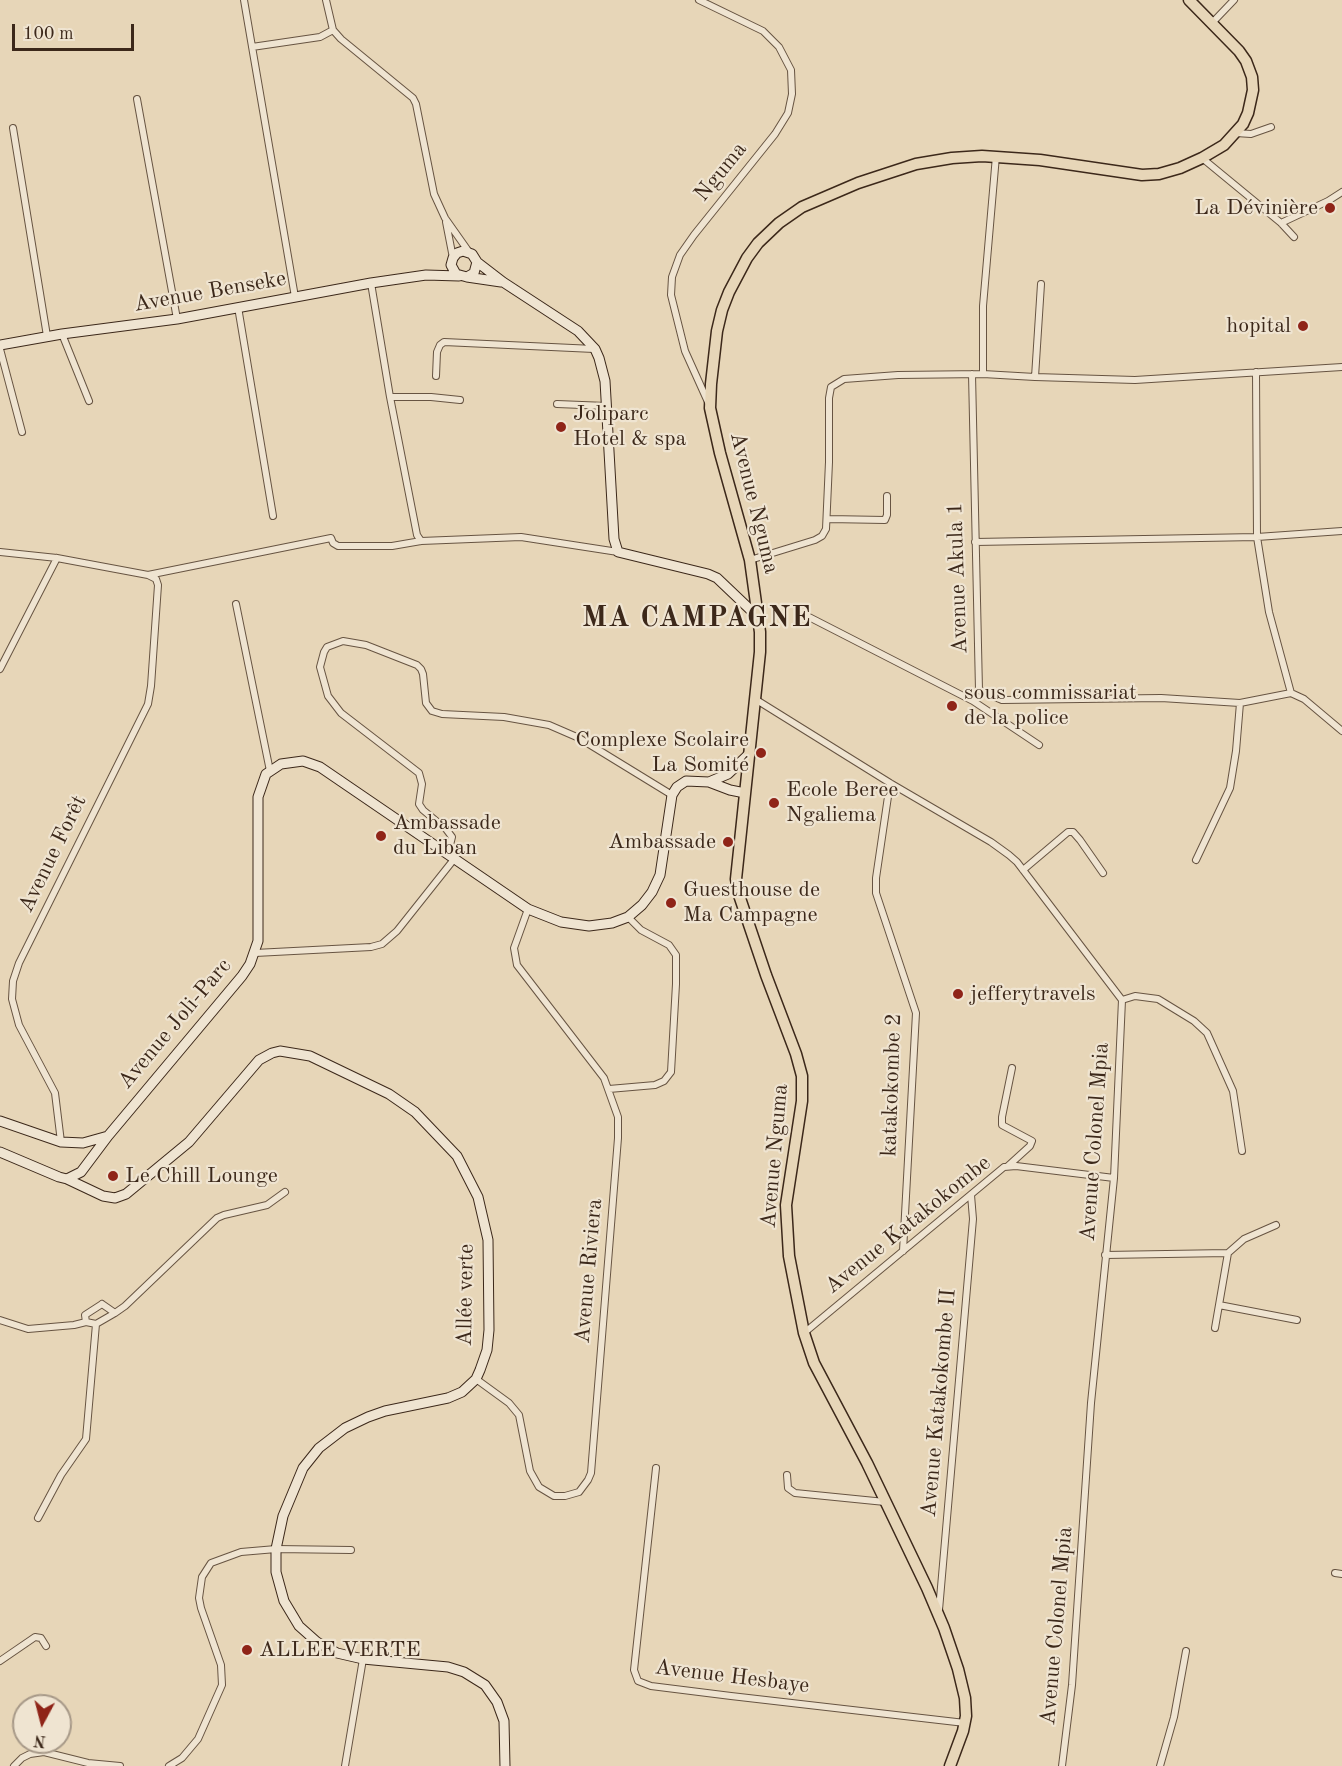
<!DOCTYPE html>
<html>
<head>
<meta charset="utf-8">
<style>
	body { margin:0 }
	#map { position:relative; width:1342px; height:1766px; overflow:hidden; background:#e7d6b8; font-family:"Old Standard TT",serif }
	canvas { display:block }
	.north { position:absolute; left:12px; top:1694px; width:60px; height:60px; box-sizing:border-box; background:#efe4d1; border:2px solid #a79988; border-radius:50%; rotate:187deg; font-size:16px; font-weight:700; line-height:24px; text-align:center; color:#3c281a }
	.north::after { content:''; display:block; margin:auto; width:21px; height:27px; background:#8f2418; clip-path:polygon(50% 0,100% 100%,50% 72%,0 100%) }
	.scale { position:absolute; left:12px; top:24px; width:122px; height:27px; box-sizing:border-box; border:3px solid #3c281a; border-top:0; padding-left:8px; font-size:18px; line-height:21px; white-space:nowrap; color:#3c281a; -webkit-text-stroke:4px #efe4d1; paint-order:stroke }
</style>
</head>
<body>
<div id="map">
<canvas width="1342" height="1766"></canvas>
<div class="north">N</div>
<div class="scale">100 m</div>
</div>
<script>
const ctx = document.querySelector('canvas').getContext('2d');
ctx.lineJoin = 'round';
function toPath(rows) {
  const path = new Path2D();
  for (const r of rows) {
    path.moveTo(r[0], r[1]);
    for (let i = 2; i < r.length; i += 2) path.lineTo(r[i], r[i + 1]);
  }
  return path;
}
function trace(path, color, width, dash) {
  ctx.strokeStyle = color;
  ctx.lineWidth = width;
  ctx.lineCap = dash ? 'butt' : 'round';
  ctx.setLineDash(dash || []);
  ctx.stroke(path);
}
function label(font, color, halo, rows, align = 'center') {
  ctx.font = font + ' "Old Standard TT",serif';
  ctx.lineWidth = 4.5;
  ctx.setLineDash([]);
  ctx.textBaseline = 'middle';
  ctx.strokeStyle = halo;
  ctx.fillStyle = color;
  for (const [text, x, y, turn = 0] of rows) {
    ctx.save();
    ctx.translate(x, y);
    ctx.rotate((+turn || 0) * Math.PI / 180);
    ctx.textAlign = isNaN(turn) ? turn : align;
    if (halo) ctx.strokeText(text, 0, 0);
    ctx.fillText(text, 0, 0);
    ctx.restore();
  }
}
const street = toPath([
	[244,0,295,297],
	[326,0,333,30,341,39,413,98,416,104,434,194,445,218,469,252],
	[699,0,763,31,779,47,791,70,792,94,788,113,775,134,694,235,680,255,672,277,671,295,685,351,708,402],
	[1212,23,1234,0],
	[252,47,320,37,333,30],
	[137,99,177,319],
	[13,128,47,336],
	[1236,133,1251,134,1271,127],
	[1202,158,1281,223,1294,237],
	[446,222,453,258],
	[1281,223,1328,201,1342,192],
	[371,283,390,397,417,535,421,541],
	[238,307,273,516],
	[62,334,89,401],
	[0,349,22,432],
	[1256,372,1257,537,1269,612,1291,693],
	[972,374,979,690,1002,700,1161,698,1240,703,1291,693,1304,699,1342,731],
	[983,374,983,306,996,156],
	[436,376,437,352,440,345,444,342,594,349],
	[1035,377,1041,284],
	[390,397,431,397,460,400],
	[557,404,607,406],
	[828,519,885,520,887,515,887,496],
	[975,542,1257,537,1342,531],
	[0,552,57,558,148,575,156,579,158,585,151,686,148,704,19,963,13,981,12,999,19,1025,55,1093,61,1142],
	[750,560,815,540,822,536,826,529,829,462,829,398,831,387,844,379,898,375,983,374,1035,377,1135,380,1342,367],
	[148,575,331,538,333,543,338,546,392,546,421,541,521,537,618,552],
	[236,604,270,771],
	[807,616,973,701,1039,745],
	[0,669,57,558],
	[755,699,890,783,991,842,1009,855,1017,862,1122,1000,1114,1178,1091,1403,1072,1685,1062,1766],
	[890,783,876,878,876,893,916,1013,903,1251],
	[445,851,450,845,452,837,446,829,423,810,419,804,422,784,419,773,341,713,328,696,320,667,324,652,327,647,343,641,366,645,417,665,421,669,423,674,426,703,432,711,442,714,504,717,549,725,579,738,672,795],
	[1196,860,1230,788,1236,751,1240,703],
	[1023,870,1068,832,1073,832,1080,840,1103,873],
	[255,953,371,947,382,944,397,931,455,858],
	[1122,1000,1135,996,1158,999,1194,1021,1207,1033,1233,1091,1242,1151],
	[609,1089,655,1085,664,1081,671,1072,676,984,676,955,669,945,641,930,628,917],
	[1008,1166,1030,1146,1032,1141,1002,1125,1002,1117,1012,1068],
	[1105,1255,1228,1253],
	[102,1304,115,1313,96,1324,86,1322,85,1315,102,1304],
	[1219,1305,1297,1320],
	[115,1313,125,1306,217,1218,224,1215,267,1205,285,1192],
	[0,1320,28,1329,74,1325,86,1322],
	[1215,1328,1228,1253,1244,1239,1276,1225],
	[804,1333,1004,1167,1016,1166,1114,1178],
	[476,1379,509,1403,519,1415,530,1471,539,1487,554,1496,565,1496,579,1492,588,1480,591,1473,618,1138,618,1117,604,1078,517,965,514,948,528,909],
	[656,1468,634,1670,638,1681,651,1686,731,1696,965,1723],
	[787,1475,788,1488,795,1493,885,1502],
	[38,1518,61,1475,86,1439,96,1324],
	[1335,1573,1342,1574],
	[939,1610,973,1219,971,1195],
	[0,1661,35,1637,41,1638,46,1646],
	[14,1766,22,1758,30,1754,44,1752,88,1763,120,1766],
	[169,1766,182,1758,198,1739,222,1685,221,1665,201,1608,199,1598,202,1577,211,1563,241,1552,276,1549,351,1550],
	[345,1766,363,1659],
	[1160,1766,1174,1717,1186,1651]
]);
const secondary = toPath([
	[477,262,474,273,467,277,456,274,451,265,453,258,457,253,463,251,472,254,477,262,503,282,578,331,595,349,599,358,605,381,614,539,618,552,708,574,717,578,759,618],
	[467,277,501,282],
	[0,345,62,334,177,319,371,283,426,275,459,276],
	[709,782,730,790,745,793],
	[0,1121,61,1142,83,1143,108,1136],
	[0,1152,59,1177,67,1179,81,1172,108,1136,242,976,250,964,258,941,258,797,266,774,281,764,303,761,320,767,528,909,561,922,589,926,612,923,628,917,642,905,652,892,660,875,672,795,677,787,686,781,709,782,728,774,749,754],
	[67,1179,103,1196,115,1198,126,1194,189,1142,259,1060,272,1053,280,1051,310,1056,389,1094,415,1112,457,1156,478,1197,488,1240,489,1330,487,1350,480,1370,476,1379,462,1392,448,1398,385,1411,368,1417,345,1428,319,1448,303,1468,283,1516,276,1549,276,1572,284,1601,299,1626,317,1642,328,1648,337,1653,363,1659,448,1667,464,1672,485,1685,497,1702,504,1721,505,1766]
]);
const primary = toPath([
	[950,1766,963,1731,966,1716,965,1698,958,1669,944,1628,927,1588,867,1463,814,1363,804,1333,789,1256,786,1205,802,1101,802,1076,796,1054,766,975,739,895,736,879,760,652,760,632,750,560,720,453,710,408,711,384,717,331,722,310,729,292,747,258,758,243,779,223,802,207,858,183,916,164,952,158,982,156,1040,160,1142,175,1159,174,1180,168,1202,158,1224,145,1243,124,1248,113,1253,90,1252,77,1246,61,1239,51,1189,0]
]);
const markers = [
	[1330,208,6,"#8f2418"],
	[1303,326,6,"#8f2418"],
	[561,427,6,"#8f2418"],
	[952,706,6,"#8f2418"],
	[761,753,6,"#8f2418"],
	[774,803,6,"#8f2418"],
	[381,836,6,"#8f2418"],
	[728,842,6,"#8f2418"],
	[671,903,6,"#8f2418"],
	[958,994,6,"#8f2418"],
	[113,1176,6,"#8f2418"],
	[247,1650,6,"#8f2418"]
];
const streetNames = [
	["Nguma",721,172,-51],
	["Avenue Benseke",210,292,-10],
	["Avenue Nguma",754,503,76],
	["Avenue Akula 1",958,578,-92],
	["Avenue Forêt",53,854,-64],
	["Avenue Joli-Parc",175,1024,-50],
	["katakokombe 2",892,1085,-88],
	["Avenue Colonel Mpia",1095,1142,-86],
	["Avenue Nguma",775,1156,-85],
	["Avenue Katakokombe",908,1225,-39],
	["Avenue Riviera",589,1271,-85],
	["Allée verte",466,1295,-89],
	["Avenue Katakokombe II",939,1403,-85],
	["Avenue Colonel Mpia",1057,1626,-85],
	["Avenue Hesbaye",732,1677,7]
];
const poiNames = [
	["La Dévinière",1318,208,"right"],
	["hopital",1291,326,"right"],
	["Joliparc",573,414],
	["Hotel & spa",573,439],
	["sous commissariat",964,693],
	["de la police",964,718],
	["Complexe Scolaire",749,740,"right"],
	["La Somité",749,765,"right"],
	["Ecole Beree",786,790],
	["Ngaliema",786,815],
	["Ambassade",393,823],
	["du Liban",393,848],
	["Ambassade",716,842,"right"],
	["Guesthouse de",683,890],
	["Ma Campagne",683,915],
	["jefferytravels",970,994],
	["Le Chill Lounge",125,1176],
	["ALLEE VERTE",259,1650]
];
const districtNames = [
	["MA CAMPAGNE",697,619]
];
trace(street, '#675442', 8);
trace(secondary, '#3c281a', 11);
trace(primary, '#3c281a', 13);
trace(street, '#efe4d1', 6);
trace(secondary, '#efe4d1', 9);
trace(primary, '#e7d6b8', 10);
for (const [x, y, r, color] of markers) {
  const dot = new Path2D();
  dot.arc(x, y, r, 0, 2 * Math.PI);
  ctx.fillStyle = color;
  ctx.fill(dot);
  trace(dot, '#efe4d1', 2);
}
label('22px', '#3c281a', '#efe4d1', streetNames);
label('22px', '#3c281a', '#efe4d1', poiNames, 'left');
ctx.letterSpacing = '1.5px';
label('bold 28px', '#3c281a', '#efe4d1', districtNames);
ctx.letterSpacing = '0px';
</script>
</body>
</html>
